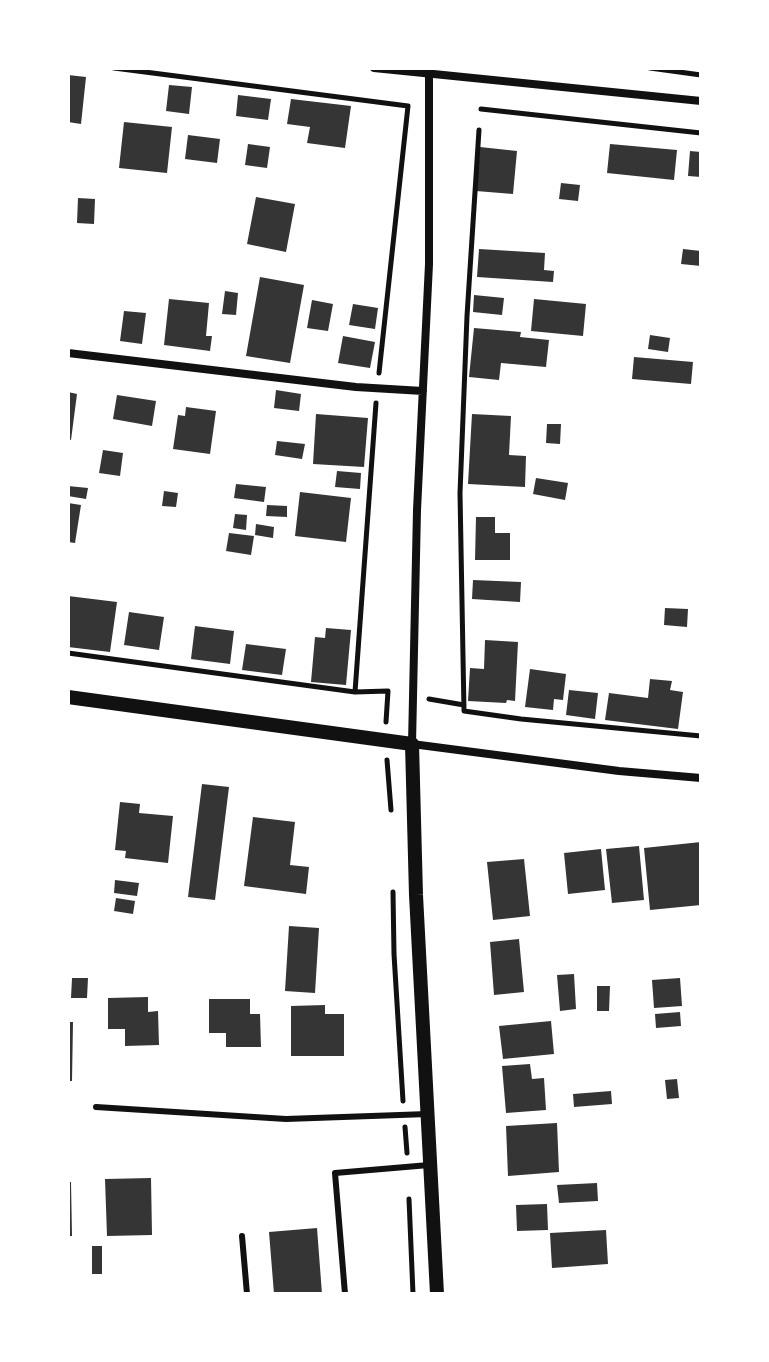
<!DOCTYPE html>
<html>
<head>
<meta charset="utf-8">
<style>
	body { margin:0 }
	#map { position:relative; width:769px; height:1362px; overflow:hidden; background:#fff; font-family:"Open Sans",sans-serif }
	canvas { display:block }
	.frame { position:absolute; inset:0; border:70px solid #fff; pointer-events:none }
</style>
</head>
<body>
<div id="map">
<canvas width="769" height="1362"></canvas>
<div class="frame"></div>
</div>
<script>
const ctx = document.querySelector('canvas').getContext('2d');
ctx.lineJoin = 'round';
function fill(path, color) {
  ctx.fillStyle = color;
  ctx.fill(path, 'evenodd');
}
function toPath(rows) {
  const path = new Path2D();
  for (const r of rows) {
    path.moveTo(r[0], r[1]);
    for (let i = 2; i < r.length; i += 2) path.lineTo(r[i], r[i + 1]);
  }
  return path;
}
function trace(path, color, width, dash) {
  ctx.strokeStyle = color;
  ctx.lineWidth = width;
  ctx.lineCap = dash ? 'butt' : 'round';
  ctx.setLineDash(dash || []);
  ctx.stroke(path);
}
const building = toPath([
	[68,75,86,77,81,124,68,122],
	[169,85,192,87,189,114,166,111],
	[238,95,271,99,268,120,236,116],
	[291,99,351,106,345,148,307,143,310,127,287,124],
	[124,122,172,127,167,173,119,168],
	[188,135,220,139,217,163,185,159],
	[248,144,270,147,267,168,245,165],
	[610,144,677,150,674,180,607,173],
	[480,147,517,151,513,194,476,191],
	[690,151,701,152,701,177,688,176],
	[561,183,580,185,578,201,559,199],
	[256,197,295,204,286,252,247,244],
	[78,198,95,199,94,224,77,223],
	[479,249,545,253,544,270,554,271,553,282,477,277],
	[683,249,701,251,701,266,681,264],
	[260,277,304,285,290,363,246,356],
	[225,291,238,293,236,315,222,314],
	[474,295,504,298,502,315,473,312],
	[169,299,209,303,206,336,212,336,210,351,164,345],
	[534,299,586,304,583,336,531,331],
	[312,300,333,304,328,331,307,328],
	[353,304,378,308,375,329,349,325],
	[124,311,146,313,142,344,120,341],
	[474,328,521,332,520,337,549,340,546,367,501,363,499,380,469,377],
	[650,335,670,338,668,352,648,349],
	[343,336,375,342,370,368,338,363],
	[634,357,693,362,691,384,632,379],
	[276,390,301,394,299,411,274,408],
	[68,392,77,394,71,440,68,439],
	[117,395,156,401,152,426,113,419],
	[186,407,216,411,210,454,173,449,178,415,185,416],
	[316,414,368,418,364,467,313,464],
	[472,414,511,416,509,455,526,456,525,487,468,484],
	[547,424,561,424,560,444,546,443],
	[277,441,305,444,302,459,275,455],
	[103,450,123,453,120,476,99,473],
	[337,471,361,473,360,489,335,487],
	[536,478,568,483,565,500,533,494],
	[236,484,266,487,264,502,234,498],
	[68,486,88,488,86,499,68,496],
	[164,491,178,493,176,507,162,506],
	[300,492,351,498,346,542,295,536],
	[68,503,81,505,75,543,68,542],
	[267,505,287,506,287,517,266,516],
	[235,514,247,515,246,530,233,528],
	[476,517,495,517,495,533,510,533,510,560,475,560],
	[256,524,274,527,273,538,255,535],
	[229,533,254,536,251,555,226,551],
	[473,580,521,582,520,602,472,599],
	[68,596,117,602,110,652,68,647],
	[665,608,688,609,687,627,664,625],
	[129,612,164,617,159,650,124,645],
	[195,626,234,631,230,664,191,659],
	[326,628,351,630,346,685,311,682,315,637,325,638],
	[485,640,518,642,515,701,507,700,506,703,468,701,470,668,484,669],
	[246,644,286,649,282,675,242,670],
	[530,669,566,674,563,700,554,699,553,710,525,707],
	[650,679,672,681,670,690,683,692,678,729,605,720,609,693,648,698],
	[569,690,598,693,595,719,566,715],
	[202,784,229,787,215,900,188,897],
	[120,802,140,804,139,813,173,816,168,863,125,858,126,851,115,850],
	[253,817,295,822,290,865,309,867,306,894,244,886],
	[701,842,701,905,650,910,644,848],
	[639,846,644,900,612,903,606,849],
	[601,849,605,890,568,894,564,853],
	[524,859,530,916,493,920,487,862],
	[115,880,139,883,137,896,114,893],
	[116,898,135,901,133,914,114,911],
	[289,926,319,928,315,993,285,991],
	[519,939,524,992,494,995,490,942],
	[574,974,576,1009,560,1011,557,975],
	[72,978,88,978,87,998,71,998],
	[680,978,682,1006,654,1008,652,980],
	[597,986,610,986,609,1011,597,1011],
	[148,997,148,1012,158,1011,159,1045,125,1046,125,1029,108,1029,108,998],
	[209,999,250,999,250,1014,260,1014,261,1047,226,1047,226,1033,209,1033],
	[325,1005,325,1014,344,1014,344,1056,291,1056,291,1006],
	[680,1012,681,1026,656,1028,655,1014],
	[551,1021,554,1054,503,1059,499,1026],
	[68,1022,73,1022,72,1081,68,1081],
	[530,1064,532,1079,544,1078,546,1110,506,1113,502,1066],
	[677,1079,679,1098,667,1099,665,1080],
	[611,1091,612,1104,574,1107,573,1094],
	[557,1123,559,1172,508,1176,506,1126],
	[151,1178,152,1235,107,1236,105,1179],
	[68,1182,71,1182,72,1236,68,1236],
	[597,1183,598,1201,559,1203,557,1185],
	[547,1204,548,1230,517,1231,516,1205],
	[317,1228,322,1294,274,1294,269,1232],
	[606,1230,608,1264,552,1268,550,1233],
	[92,1246,102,1246,102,1274,92,1274]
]);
const path = toPath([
	[114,68,408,106,379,373],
	[650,68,701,75],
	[481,109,701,133],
	[479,130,467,316,460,493,464,711,521,719,701,736],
	[376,403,355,692,388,691,386,722],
	[68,653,355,692],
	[429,699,464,705],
	[387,760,391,810],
	[393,892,394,954,403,1101],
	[405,1127,407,1153],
	[409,1199,413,1294]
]);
const service = toPath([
	[96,1107,286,1119,428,1114],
	[242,1236,247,1294],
	[345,1294,335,1173,429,1165]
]);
const minor = toPath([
	[374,68,701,101],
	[429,68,429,264,417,510,412,744,619,771,701,778],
	[68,353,356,387,423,391]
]);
const tertiary = toPath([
	[68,697,412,744,416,895,437,1294]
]);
fill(building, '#353535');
trace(path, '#111', 5);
trace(service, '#111', 6);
trace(minor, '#111', 8);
trace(tertiary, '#111', 14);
</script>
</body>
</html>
